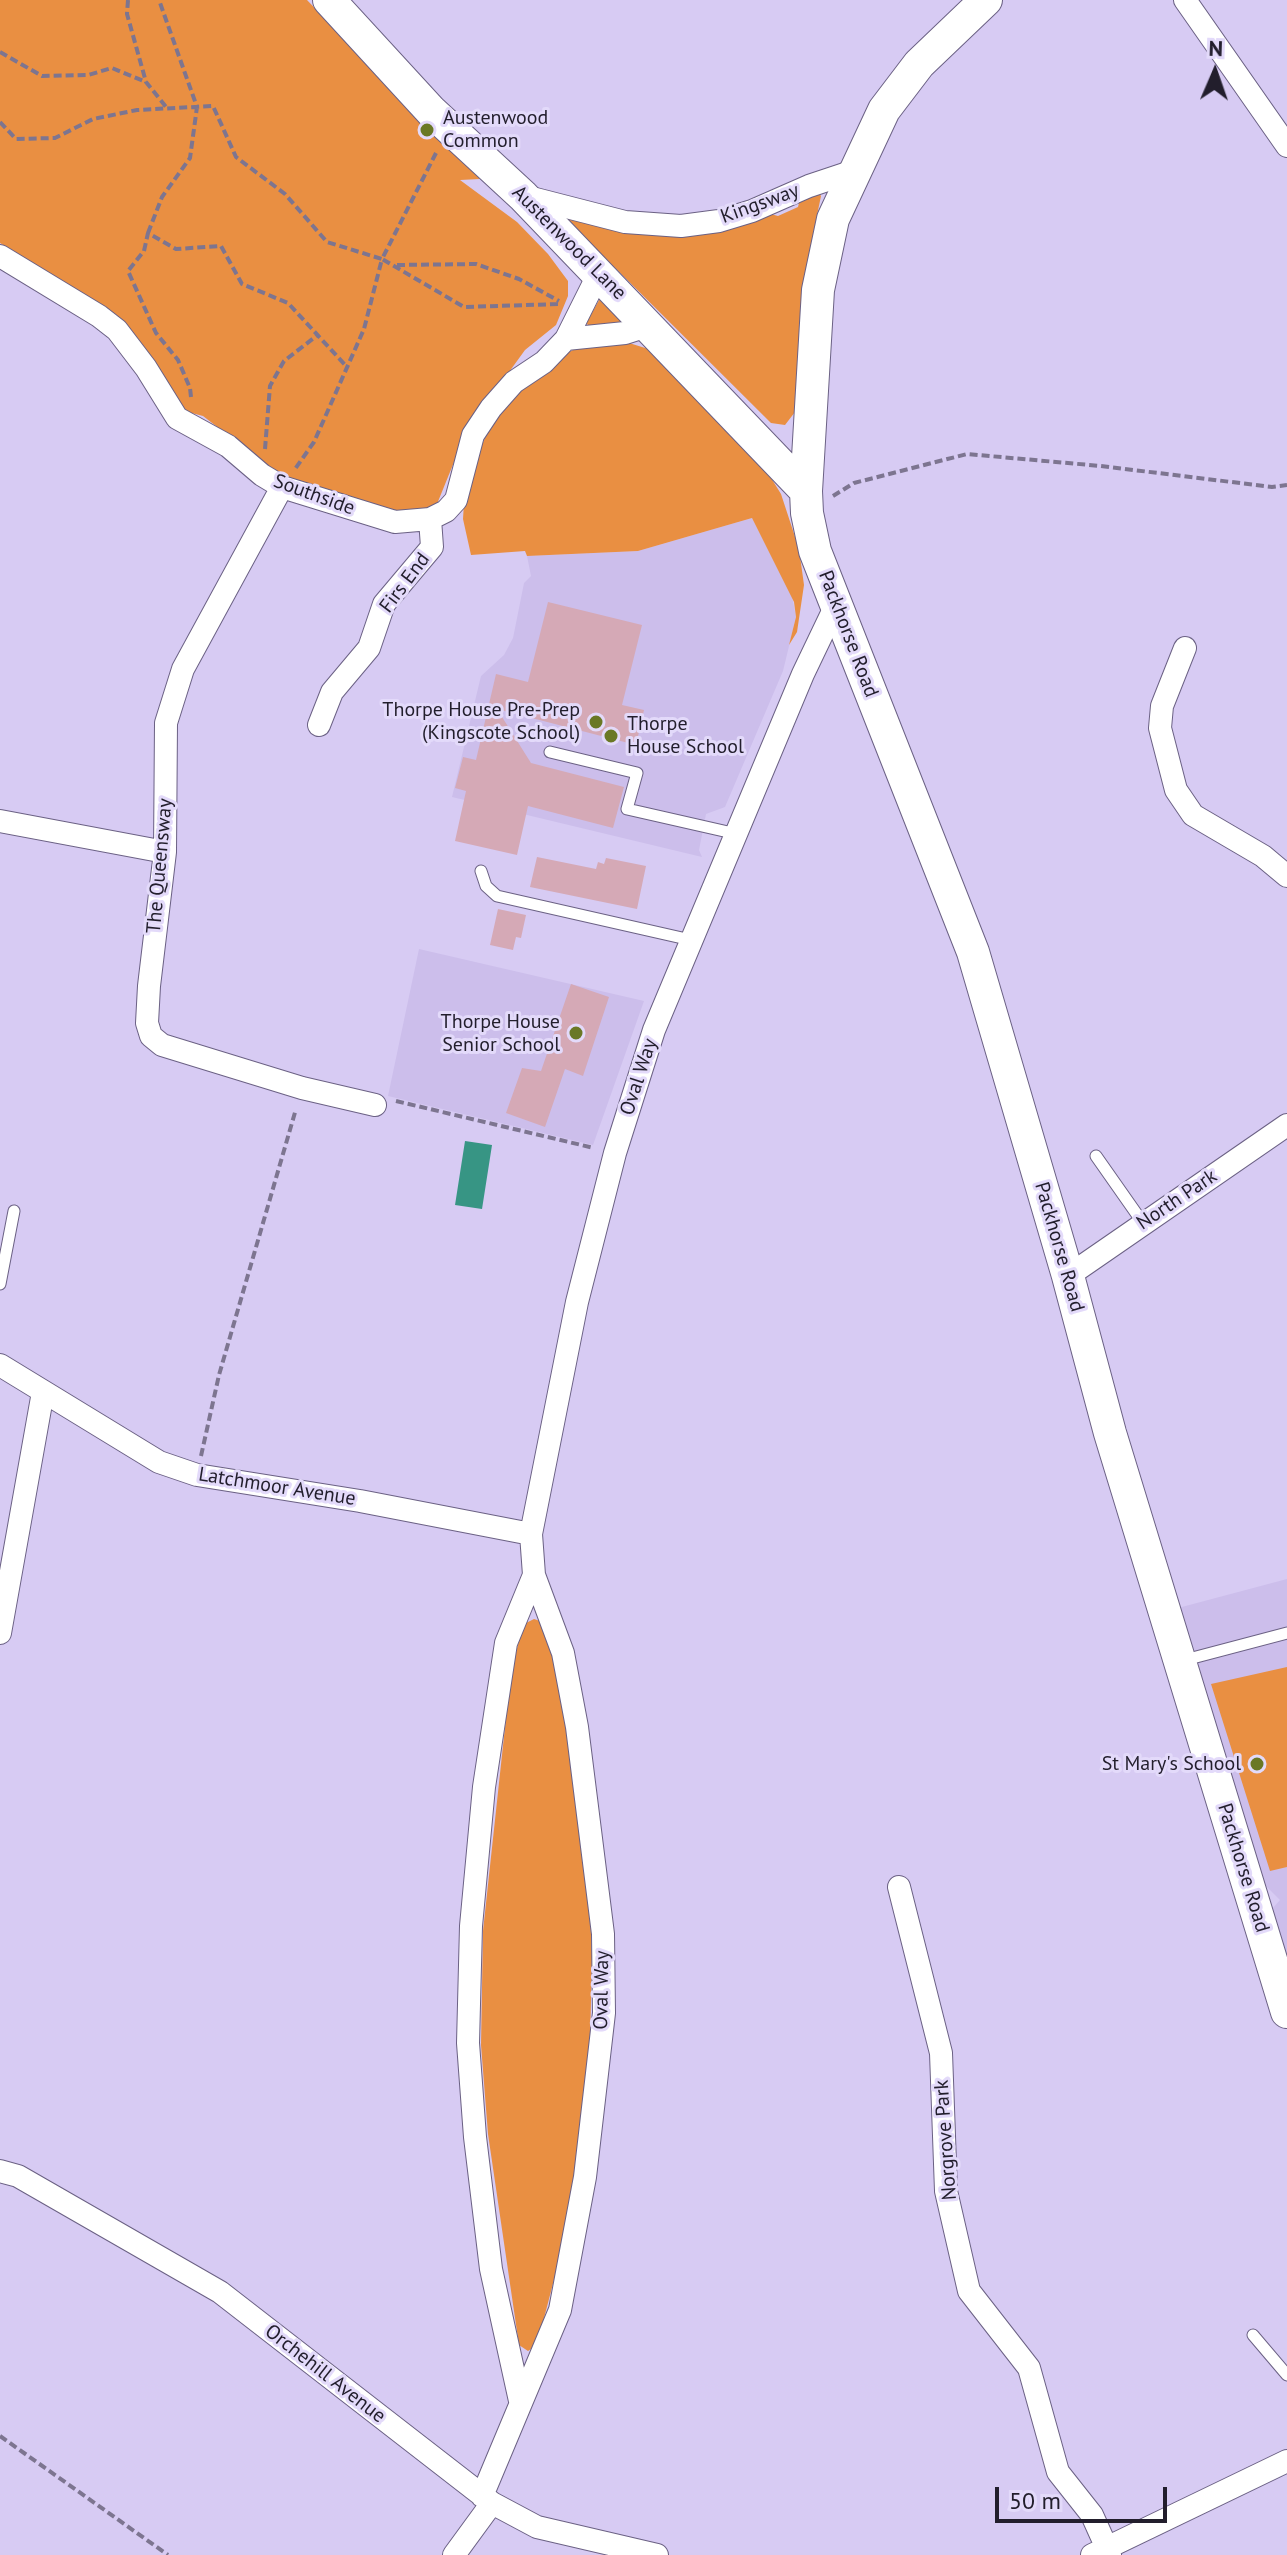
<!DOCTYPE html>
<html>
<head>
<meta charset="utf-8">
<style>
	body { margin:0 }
	#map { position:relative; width:1287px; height:2555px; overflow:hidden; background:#d7cbf3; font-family:"PT Sans",sans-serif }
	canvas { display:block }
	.north { position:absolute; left:1175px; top:32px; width:80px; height:80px; -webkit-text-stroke:6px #e3dafa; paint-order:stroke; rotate:2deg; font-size:22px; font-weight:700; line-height:32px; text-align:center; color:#221e2c }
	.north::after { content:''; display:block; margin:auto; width:28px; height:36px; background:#221e2c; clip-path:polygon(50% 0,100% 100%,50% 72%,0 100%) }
	.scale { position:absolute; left:995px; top:2487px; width:172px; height:36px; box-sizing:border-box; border:4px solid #221e2c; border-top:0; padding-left:10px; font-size:24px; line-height:28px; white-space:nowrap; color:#221e2c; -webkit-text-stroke:6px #e3dafa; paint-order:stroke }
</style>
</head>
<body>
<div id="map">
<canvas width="1287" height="2555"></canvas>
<div class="north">N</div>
<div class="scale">50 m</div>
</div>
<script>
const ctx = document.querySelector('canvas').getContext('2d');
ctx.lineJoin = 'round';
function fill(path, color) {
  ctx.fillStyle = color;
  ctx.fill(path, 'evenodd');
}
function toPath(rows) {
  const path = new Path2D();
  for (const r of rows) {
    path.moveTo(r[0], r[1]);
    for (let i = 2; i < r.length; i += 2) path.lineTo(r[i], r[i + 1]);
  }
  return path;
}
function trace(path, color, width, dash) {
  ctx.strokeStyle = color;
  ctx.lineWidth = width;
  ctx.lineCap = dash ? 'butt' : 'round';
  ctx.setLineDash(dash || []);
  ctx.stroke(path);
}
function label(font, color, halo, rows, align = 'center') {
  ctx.font = font + ' "PT Sans",sans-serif';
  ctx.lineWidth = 6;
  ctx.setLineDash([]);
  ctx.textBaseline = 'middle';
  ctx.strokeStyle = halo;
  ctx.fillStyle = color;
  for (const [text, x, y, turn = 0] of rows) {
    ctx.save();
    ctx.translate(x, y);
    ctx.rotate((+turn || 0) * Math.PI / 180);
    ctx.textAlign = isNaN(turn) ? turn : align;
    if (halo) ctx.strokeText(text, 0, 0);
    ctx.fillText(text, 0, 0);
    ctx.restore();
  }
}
const built = toPath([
	[752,518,792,596,796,617,783,671,725,807,706,814,699,850,702,857,452,797,481,676,504,655,513,638,524,583,531,576,527,556,638,551],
	[419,949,644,1001,593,1145,388,1096],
	[1287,1579,1287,1958,1272,1909,1280,1900,1264,1884,1191,1642,1178,1608]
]);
const green = toPath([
	[0,0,307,0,480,179,460,180,517,222,548,254,568,281,568,296,556,325,525,350,467,430,435,509,401,516,296,483,276,472,203,416,169,407,109,310,0,243],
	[819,193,821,196,803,283,795,412,785,425,771,423,561,214,607,224,767,213,778,216,798,207,799,203],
	[602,295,622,321,617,324,590,327,586,323],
	[629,343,655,351,763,465,781,494,799,549,804,585,797,632,789,645,796,617,794,602,752,518,638,551,527,556,525,551,471,555,463,519,464,503,472,467,497,411,565,354,577,348],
	[534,1619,540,1621,547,1629,566,1719,589,1890,592,1957,590,2044,583,2127,562,2249,537,2345,528,2351,519,2345,488,2134,481,2045,483,1931,506,1718,515,1656,521,1633,524,1624],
	[1287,1667,1287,1867,1270,1871,1211,1684]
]);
const water = toPath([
	[465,1141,492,1145,482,1209,455,1205]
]);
const building = toPath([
	[548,602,642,625,622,705,644,710,636,745,497,709,531,763,624,787,613,828,528,806,517,855,455,841,466,791,455,788,463,757,476,760,496,674,528,682],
	[537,857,596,869,598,862,604,864,606,858,646,866,637,909,530,887],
	[498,909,526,915,521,938,516,937,513,950,490,945],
	[571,984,609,997,583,1076,565,1069,545,1127,506,1113,522,1068,541,1071]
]);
const path = toPath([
	[128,0,127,14,146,82,167,108],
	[0,52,42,76,88,75,112,68,146,82],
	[0,122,16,139,55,138,93,119,137,110,213,106,236,157,285,194,327,242,382,259,364,329,314,442,295,469],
	[436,153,382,259,464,307,561,304],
	[148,233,162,197,190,158,197,107,159,0],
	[397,265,476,264,519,279,559,301],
	[191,397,190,388,178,360,156,333,128,271,144,251,148,233,176,249,221,246,242,284,288,303,347,367],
	[265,449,270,386,284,361,319,334],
	[833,496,854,483,967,454,1101,466,1272,487,1287,485],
	[396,1101,594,1148],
	[201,1456,219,1375,296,1109],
	[0,2436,168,2555]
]);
const lane = toPath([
	[550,752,637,773,627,809,737,834],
	[481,871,486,886,497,896,691,940],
	[1096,1156,1143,1223],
	[0,1284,14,1211],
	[1181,1661,1287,1633],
	[1253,2335,1287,2375]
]);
const street = toPath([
	[1185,0,1287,146],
	[524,196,625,222,681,226,719,221,752,211,809,186,854,171],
	[0,256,99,316,117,330,146,368,177,418,228,446,262,475,282,487,395,522,430,519,446,511,456,500,473,435,491,408,514,382,544,362,566,339,599,273],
	[566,339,625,333,650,325],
	[282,487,183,669,166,723,165,852,149,986,147,1023,151,1036,162,1045,302,1088,375,1105],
	[1185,648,1162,706,1160,728,1176,790,1193,815,1263,856,1287,876],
	[319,725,332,692,369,648,384,604,432,547,430,519],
	[0,821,165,852],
	[1068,1276,1287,1125],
	[0,1365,159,1462,197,1475,360,1501,531,1534],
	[0,1633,43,1392],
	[899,1887,941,2053,946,2191,969,2291,1029,2368,1058,2472,1092,2515,1110,2555],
	[0,2171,18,2176,220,2292,492,2503,537,2527,657,2555],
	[520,2401,491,2269,475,2137,468,2043,471,1926,484,1787,506,1643,534,1575],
	[482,2496,560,2310,585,2177,604,2013,603,1934,577,1727,563,1653,534,1575,531,1534,577,1302,615,1153,654,1030,803,674,836,605],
	[454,2555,492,2503],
	[1092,2555,1287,2461]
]);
const secondary = toPath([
	[329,0,431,111,523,196,806,491],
	[986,0,919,64,884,110,833,219,818,290,806,491,807,513,815,551,973,952,1068,1276,1110,1433,1287,2012]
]);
const markers = [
	[427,130,8,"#6a7825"],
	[596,722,8,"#6a7825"],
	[611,736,8,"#6a7825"],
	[576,1033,8,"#6a7825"],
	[1257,1764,8,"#6a7825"]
];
const poiNames = [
	["Austenwood",443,118,"left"],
	["Common",443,141,"left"],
	["Thorpe House Pre-Prep",580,710],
	["(Kingscote School)",580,733],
	["Thorpe",627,724,"left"],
	["House School",627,747,"left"],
	["Thorpe House",560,1022],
	["Senior School",560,1045],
	["St Mary's School",1241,1764]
];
const streetNames = [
	["Kingsway",760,204,-20],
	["Austenwood Lane",569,243,45],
	["Southside",314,495,20],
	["Firs End",405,583,-53],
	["Packhorse Road",848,634,69],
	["The Queensway",160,866,-85],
	["Oval Way",639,1077,-72],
	["North Park",1177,1200,-34],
	["Packhorse Road",1059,1247,74],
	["Latchmoor Avenue",277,1487,9],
	["Packhorse Road",1243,1868,73],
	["Oval Way",602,1990,-89],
	["Norgrove Park",946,2140,-94],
	["Orchehill Avenue",325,2374,38]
];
fill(built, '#ccbeeb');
fill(green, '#e98f42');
fill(water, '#379584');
fill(building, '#d5a9b6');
trace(lane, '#6b6184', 13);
trace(street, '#6b6184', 24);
trace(secondary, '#6b6184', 34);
trace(path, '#7d7590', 4, [8, 4]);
trace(lane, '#fff', 11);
trace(street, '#fff', 22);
trace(secondary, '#fff', 32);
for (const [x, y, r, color] of markers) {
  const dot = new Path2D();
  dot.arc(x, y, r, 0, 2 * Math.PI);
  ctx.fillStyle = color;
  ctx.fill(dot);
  trace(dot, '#e3dafa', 3);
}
label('20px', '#221e2c', '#e3dafa', poiNames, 'right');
label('20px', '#221e2c', '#e3dafa', streetNames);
</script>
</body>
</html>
